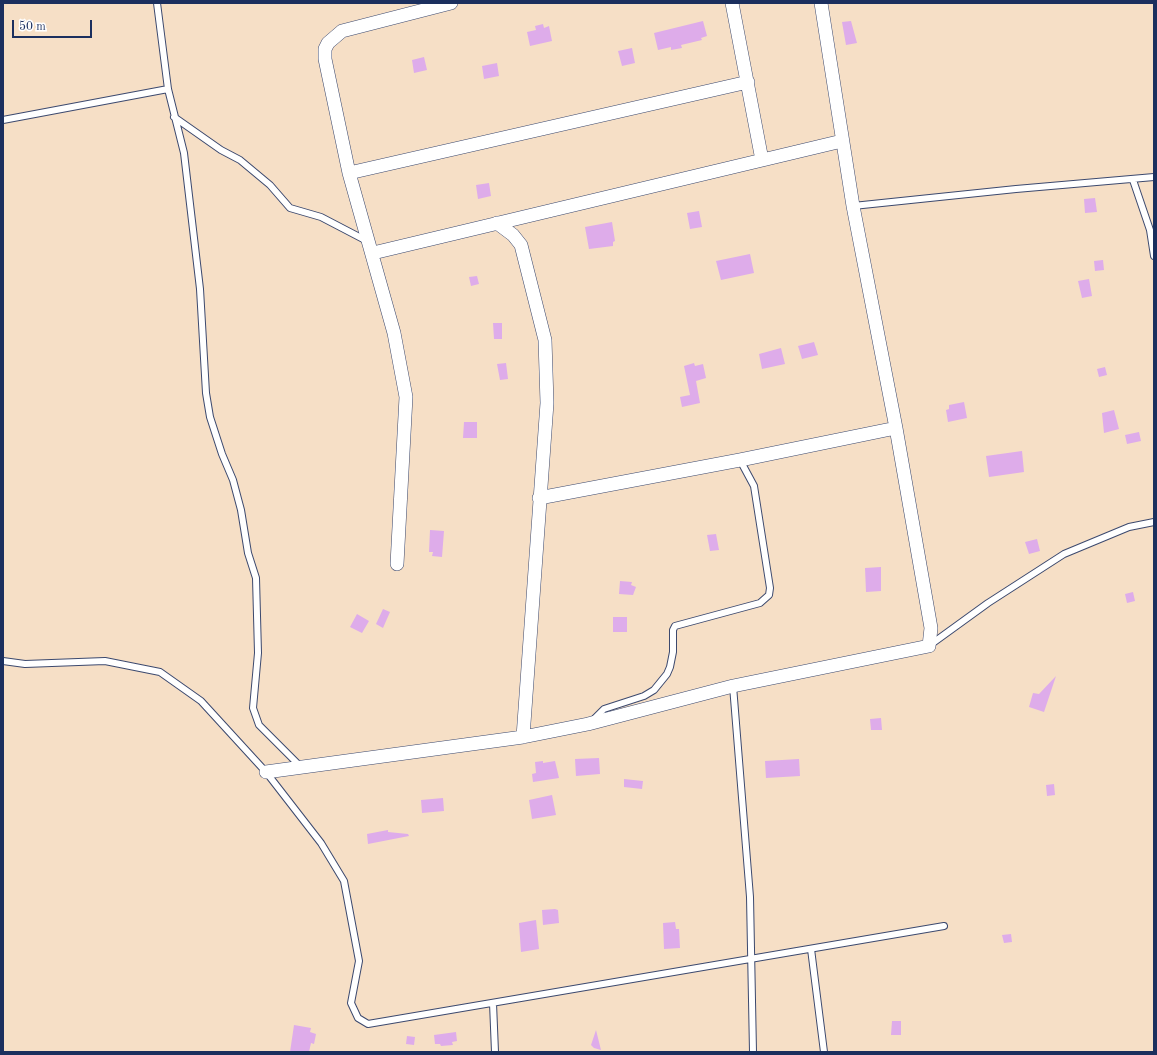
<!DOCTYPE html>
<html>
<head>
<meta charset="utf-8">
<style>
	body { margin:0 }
	#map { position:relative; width:1157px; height:1055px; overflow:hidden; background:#f6dfc6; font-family:"Old Standard TT",serif }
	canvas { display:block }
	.frame { position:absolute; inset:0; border:4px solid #1b2f5e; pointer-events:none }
	.scale { position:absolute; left:12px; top:20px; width:80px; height:18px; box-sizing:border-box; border:2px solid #1b2f5e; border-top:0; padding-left:5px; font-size:12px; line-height:14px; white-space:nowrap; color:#1b2f5e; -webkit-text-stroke:3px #fff; paint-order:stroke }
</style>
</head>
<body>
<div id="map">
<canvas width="1157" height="1055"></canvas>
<div class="frame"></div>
<div class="scale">50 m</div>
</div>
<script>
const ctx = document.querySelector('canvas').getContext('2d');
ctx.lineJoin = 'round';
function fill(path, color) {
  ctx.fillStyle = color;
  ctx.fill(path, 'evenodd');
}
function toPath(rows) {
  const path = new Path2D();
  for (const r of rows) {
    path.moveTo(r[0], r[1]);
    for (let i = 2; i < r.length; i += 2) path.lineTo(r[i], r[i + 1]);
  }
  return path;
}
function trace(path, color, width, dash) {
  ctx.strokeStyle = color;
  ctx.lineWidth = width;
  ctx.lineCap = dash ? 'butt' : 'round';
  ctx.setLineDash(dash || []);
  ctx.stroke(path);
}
const building = toPath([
	[703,21,707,36,701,38,702,40,681,45,682,48,671,50,671,47,658,50,654,33],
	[851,21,857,43,846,45,842,22],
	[543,24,544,28,549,26,552,41,530,46,527,32,536,30,535,26],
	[632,48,635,63,622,66,618,51],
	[424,57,427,70,414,73,412,60],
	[497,63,499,76,484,79,482,66],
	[489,183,491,196,478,199,476,185],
	[1095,198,1097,212,1085,213,1084,199],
	[699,211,702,227,690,229,687,213],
	[612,222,615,241,613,242,613,246,589,249,585,227],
	[750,254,754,273,721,280,716,261],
	[1103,260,1104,270,1095,271,1094,261],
	[477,276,479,284,471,286,469,277],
	[1089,279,1092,296,1082,298,1078,281],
	[493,323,502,323,502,339,494,339],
	[814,342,818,355,802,359,798,346],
	[781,348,785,364,762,369,759,354],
	[506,363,508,379,500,380,497,364],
	[694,363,695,366,703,364,706,378,696,381,700,403,682,407,680,397,690,395,684,366],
	[1105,367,1107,375,1099,377,1097,369],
	[964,402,967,418,948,422,946,410,949,409,949,405],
	[1114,410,1119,429,1104,433,1102,413],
	[464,422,477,422,477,438,463,438],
	[1139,432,1141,441,1127,444,1125,435],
	[1022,451,1024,472,989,477,986,456],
	[430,530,444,531,442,557,432,556,433,552,429,552],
	[716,534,719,550,710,551,707,535],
	[1037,539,1040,551,1029,554,1025,542],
	[881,567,881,591,866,592,865,568],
	[620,581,632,582,631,585,636,587,633,595,619,594],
	[1133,592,1135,601,1127,603,1125,594],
	[383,609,390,612,383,628,376,624],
	[357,614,369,621,362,633,350,627],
	[613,617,627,617,627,632,613,632],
	[1056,676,1044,712,1029,707,1033,693,1039,694],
	[881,718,882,730,871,730,870,719],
	[599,758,600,774,576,776,575,759],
	[799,759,800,776,766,778,765,761],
	[543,761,543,763,555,761,559,778,533,782,532,774,536,773,535,762],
	[624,779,643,781,642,789,624,787],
	[1054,784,1055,795,1047,796,1046,785],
	[552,795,556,815,532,819,529,800],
	[443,798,444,811,422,813,421,800],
	[388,830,388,832,408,834,409,836,368,844,367,834],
	[555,909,558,910,559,923,543,925,542,910],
	[536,920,539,949,521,952,519,923],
	[675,922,676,929,679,929,680,948,664,949,663,923],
	[1011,934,1012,942,1004,943,1002,935],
	[892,1021,901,1021,901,1035,891,1035],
	[294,1025,311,1028,310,1032,316,1034,314,1044,311,1043,309,1052,290,1052],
	[596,1030,601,1050,594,1048,591,1045],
	[456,1032,457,1041,452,1042,453,1045,441,1046,440,1044,435,1044,434,1035],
	[407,1036,415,1037,414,1045,406,1044]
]);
const lane = toPath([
	[157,3,168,89,184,153,200,289,206,393,210,417,222,454,233,480,241,510,248,553,256,578,258,653,253,708,259,725,300,766],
	[174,117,221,150,240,160,270,185,290,208,321,217,367,241],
	[3,120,168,89],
	[1133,180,1150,230,1154,256],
	[853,206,1016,189,1154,177],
	[930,645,988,603,1064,554,1129,527,1154,522],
	[3,661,25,664,105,661,160,672,201,701,266,772,321,843,344,881,359,961,351,1003,358,1018,368,1024,944,926],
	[733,686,750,897,753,1052],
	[593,720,604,709,644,696,654,690,667,674,670,667,673,652,673,630,675,626,760,603,769,595,770,588,754,486,740,460],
	[811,949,824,1052],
	[493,1003,495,1052]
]);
const street = toPath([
	[732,3,762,160],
	[349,173,748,82],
	[497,223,513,235,521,245,545,340,547,403,523,737],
	[373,253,842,141],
	[539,498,740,460,896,428],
	[397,564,406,397,394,333,349,173,325,59,325,49,328,43,342,31,451,3],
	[266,772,523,737,588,724,733,686,929,646,931,628,896,428,853,206,821,3]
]);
fill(building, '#deacea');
trace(lane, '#3c496e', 8);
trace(street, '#3c496e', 14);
trace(lane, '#fff', 6);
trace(street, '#fff', 13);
</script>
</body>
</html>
